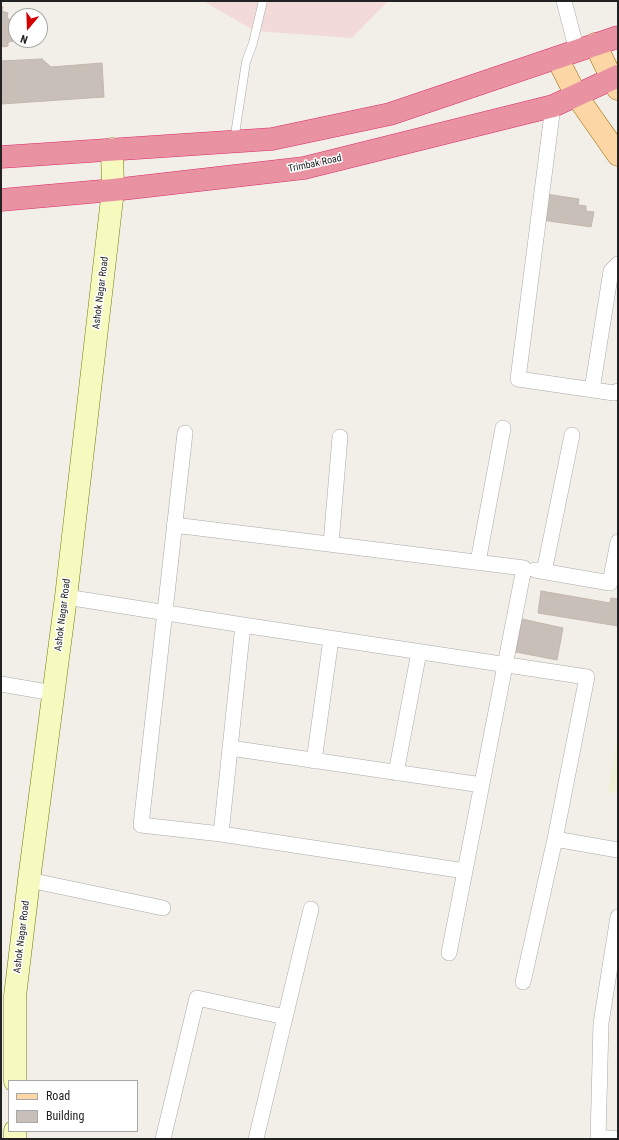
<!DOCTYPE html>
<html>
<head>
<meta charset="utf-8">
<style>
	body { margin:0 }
	#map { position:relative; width:619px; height:1140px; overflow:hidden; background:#f2efe9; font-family:"Roboto Condensed",sans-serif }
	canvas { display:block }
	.frame { position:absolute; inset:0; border:2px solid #222; pointer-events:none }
	.legend { position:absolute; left:8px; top:1080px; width:130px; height:52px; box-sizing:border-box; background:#fff; border:1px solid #a7a7a7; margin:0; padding:5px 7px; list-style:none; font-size:12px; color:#222 }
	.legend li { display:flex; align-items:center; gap:8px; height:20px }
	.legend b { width:20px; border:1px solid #a7a7a7 }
	.north { position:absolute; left:8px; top:8px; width:40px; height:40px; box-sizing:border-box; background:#fff; border:1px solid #a7a7a7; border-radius:50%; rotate:199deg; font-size:11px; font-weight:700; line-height:16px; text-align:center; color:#222 }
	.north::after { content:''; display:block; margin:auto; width:14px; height:18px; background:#d40000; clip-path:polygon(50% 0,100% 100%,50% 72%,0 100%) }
</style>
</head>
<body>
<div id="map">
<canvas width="619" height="1140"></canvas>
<div class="frame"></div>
<ul class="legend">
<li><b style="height:5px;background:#fcd6a4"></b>Road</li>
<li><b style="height:11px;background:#c7bfb8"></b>Building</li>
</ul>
<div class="north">N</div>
</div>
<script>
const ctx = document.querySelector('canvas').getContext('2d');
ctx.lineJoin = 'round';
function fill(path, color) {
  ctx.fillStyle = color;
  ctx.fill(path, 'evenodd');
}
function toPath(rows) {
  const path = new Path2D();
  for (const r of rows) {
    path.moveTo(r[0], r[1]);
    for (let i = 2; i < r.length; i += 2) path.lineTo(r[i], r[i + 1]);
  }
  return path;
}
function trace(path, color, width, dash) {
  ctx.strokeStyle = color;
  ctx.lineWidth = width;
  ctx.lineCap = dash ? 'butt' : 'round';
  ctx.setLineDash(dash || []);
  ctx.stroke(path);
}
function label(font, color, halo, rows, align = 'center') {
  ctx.font = font + ' "Roboto Condensed",sans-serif';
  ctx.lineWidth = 3;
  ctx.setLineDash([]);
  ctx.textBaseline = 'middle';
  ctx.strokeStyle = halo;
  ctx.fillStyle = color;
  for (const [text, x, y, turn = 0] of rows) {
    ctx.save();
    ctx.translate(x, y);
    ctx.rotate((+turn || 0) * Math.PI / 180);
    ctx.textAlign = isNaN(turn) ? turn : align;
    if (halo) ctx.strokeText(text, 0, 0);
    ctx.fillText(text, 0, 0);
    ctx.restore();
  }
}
const commercial = toPath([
	[203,1,388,1,352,38,255,31]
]);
const farmland = toPath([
	[618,734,618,793,608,792]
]);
const building = toPath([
	[1,7,3,7,2,11,8,13,7,17,11,21,14,41,8,42,8,46,3,47,2,43,1,46,1,7],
	[42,59,51,67,102,63,104,97,1,104,1,61,42,59],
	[546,194,579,199,578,205,586,206,586,211,594,212,591,227,542,220,546,194],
	[541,591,610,603,611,598,618,599,618,626,538,613,541,591],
	[522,619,563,628,557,660,516,652,522,619]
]);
const lane = toPath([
	[234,141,246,62,253,43,263,1]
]);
const street = toPath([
	[564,1,577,51],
	[553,106,518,379,614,393,618,391],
	[592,390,611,271,618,264],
	[185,433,141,825,221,834],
	[174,525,524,568,449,953],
	[331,544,340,437],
	[478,562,503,428],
	[535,570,610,583,618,542],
	[544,572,572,435],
	[66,597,243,625,587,677,555,839,523,982],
	[243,625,221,834,465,871],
	[1,684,53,693],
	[230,748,482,785],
	[314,761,331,639],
	[396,773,419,652],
	[555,839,618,850],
	[29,880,163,908],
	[598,1137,618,1139],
	[163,1139,197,998,285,1017],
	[256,1139,311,909],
	[598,1139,601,1023,618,917]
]);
const secondary = toPath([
	[15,1081,15,996,29,880,66,597,113,190,112,149],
	[15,1139,15,1131]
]);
const primary = toPath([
	[595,44,612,79,618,89],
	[557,58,576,95,618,155]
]);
const highway = toPath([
	[1,157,272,139,390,114,618,37],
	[1,200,113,190,304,168,553,106,618,76]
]);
const streetNames = [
	["Trimbak Road",315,164,-12],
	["Ashok Nagar Road",101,293,-83],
	["Ashok Nagar Road",63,615,-83],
	["Ashok Nagar Road",22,937,-83]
];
fill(commercial, '#f2dad9');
fill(farmland, '#eef0d5');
fill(building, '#c7bfb8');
trace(building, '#c4b6ab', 1);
trace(lane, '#a9a9a9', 9);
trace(street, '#a9a9a9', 16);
trace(secondary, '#707d05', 23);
trace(primary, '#a06b00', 23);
trace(highway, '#dc2a67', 23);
trace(lane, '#fff', 8);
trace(street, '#fff', 15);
trace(secondary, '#f7fabf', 22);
trace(primary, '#fcd6a4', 22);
trace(highway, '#e892a2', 22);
label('10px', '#222', '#fff', streetNames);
</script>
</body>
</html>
